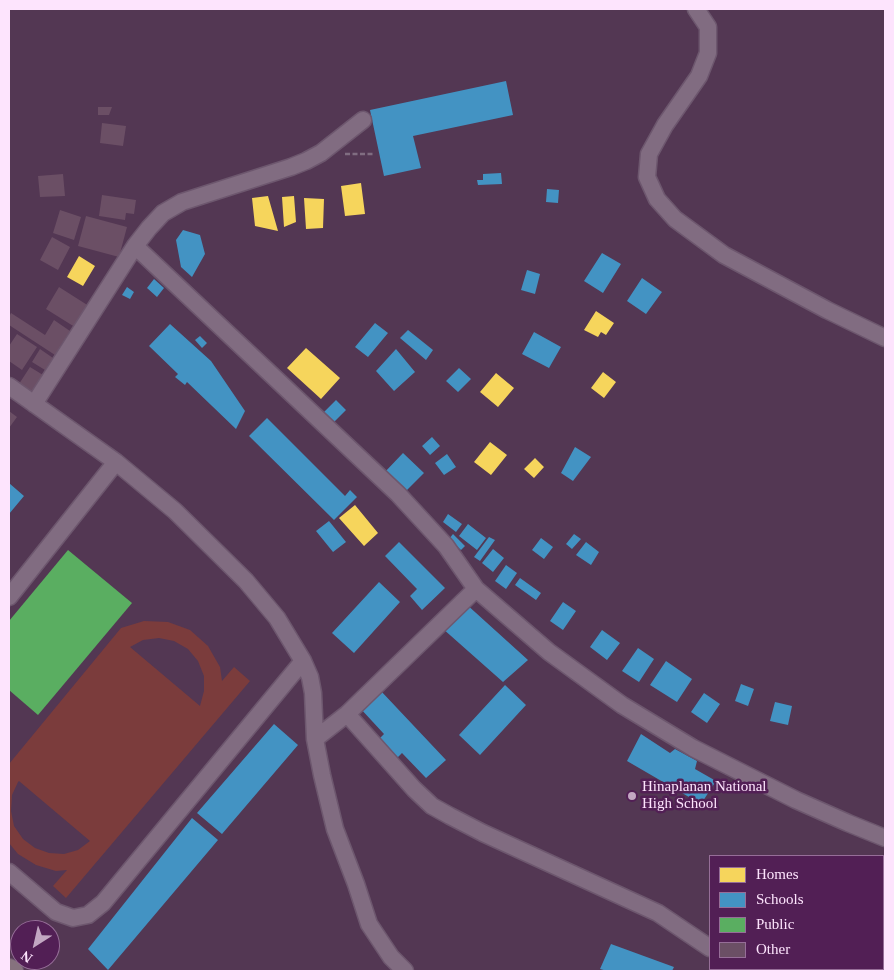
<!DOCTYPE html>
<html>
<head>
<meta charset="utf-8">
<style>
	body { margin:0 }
	#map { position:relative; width:894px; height:980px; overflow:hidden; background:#533753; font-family:Georgia,serif }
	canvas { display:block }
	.frame { position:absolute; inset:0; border:10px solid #fde4fd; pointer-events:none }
	.legend { position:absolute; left:709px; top:855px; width:175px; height:115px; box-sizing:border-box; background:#521f55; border:1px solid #966e98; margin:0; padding:6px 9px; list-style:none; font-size:15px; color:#fde4fd }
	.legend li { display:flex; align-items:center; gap:10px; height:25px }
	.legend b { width:25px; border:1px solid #966e98 }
	.north { position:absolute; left:10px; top:920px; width:50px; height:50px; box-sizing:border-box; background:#521f55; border:1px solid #966e98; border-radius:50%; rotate:215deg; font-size:14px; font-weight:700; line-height:20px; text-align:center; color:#fde4fd }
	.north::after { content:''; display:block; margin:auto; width:18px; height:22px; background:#c2a7c2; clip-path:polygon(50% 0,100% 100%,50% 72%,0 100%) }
</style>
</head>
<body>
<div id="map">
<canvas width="894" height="980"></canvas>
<div class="frame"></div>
<ul class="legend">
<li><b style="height:14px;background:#f6d55c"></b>Homes</li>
<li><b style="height:14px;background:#4393c3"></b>Schools</li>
<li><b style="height:14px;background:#5aae61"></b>Public</li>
<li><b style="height:14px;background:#6b4f65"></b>Other</li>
</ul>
<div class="north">N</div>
</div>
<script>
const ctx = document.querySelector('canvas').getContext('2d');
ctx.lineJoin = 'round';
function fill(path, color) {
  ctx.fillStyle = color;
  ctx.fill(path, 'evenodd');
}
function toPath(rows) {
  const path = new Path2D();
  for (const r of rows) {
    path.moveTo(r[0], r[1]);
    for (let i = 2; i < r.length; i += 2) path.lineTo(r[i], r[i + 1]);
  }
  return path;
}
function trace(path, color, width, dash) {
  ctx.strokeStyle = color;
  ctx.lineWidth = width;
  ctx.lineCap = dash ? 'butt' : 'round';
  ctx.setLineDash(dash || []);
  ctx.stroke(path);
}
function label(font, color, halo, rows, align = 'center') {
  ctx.font = font + ' Georgia,serif';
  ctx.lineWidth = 5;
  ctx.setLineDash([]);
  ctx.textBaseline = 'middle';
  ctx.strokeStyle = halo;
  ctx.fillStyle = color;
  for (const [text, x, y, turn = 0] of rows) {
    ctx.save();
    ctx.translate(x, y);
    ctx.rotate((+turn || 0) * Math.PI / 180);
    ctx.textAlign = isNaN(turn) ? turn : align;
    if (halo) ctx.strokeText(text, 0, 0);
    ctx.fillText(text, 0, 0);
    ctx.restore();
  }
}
const green = toPath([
	[144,621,168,622,190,630,208,646,220,667,222,681,234,667,250,681,66,898,53,886,67,870,56,871,36,865,18,854,9,843,9,764,121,628],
	[159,638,174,641,188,649,198,661,204,676,204,691,200,706,130,647,143,640],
	[18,782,19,781,90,841,78,850,64,854,49,853,35,848,23,839,14,826,11,811,12,795]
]);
const homes = toPath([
	[361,183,365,214,345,216,341,186],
	[268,196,278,231,255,226,252,198],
	[294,196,296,222,284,227,282,197],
	[304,198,324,199,323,228,306,229],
	[79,256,95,266,83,286,67,277],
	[596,311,614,323,606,335,601,332,598,337,584,330],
	[306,348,340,378,321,399,287,368],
	[603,372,616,382,604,398,591,388],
	[496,373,514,388,498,407,480,392],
	[490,442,507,455,491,475,474,462],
	[535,458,544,467,534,478,524,469],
	[355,505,378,533,364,546,339,518]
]);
const schools = toPath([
	[506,81,513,115,413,136,421,168,384,176,370,110],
	[501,173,502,184,478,185,477,180,483,180,483,174],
	[547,189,559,190,558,203,546,202],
	[183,230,200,235,205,254,192,277,181,267,176,240],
	[602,253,621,264,603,293,584,281],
	[527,270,540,274,535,294,521,290],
	[642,278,662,292,646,314,627,301],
	[154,279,164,288,157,297,147,288],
	[127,287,134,292,130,299,122,295],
	[375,323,388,333,368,357,355,347],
	[170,324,211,361,245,411,236,429,187,382,185,385,175,377,178,374,149,346],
	[408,330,433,350,426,360,400,338],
	[534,332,561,347,549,368,522,354],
	[200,336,207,343,202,348,195,340],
	[396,349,415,372,394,391,376,371],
	[459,368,471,379,458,392,446,381],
	[336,400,346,410,334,422,323,413],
	[267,418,345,496,350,490,357,497,334,520,249,436],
	[432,437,440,446,430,455,422,446],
	[575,447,591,457,573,481,561,473],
	[403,453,424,473,404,493,384,473],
	[447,454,456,467,444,475,435,463],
	[9,483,24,496,9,514],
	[448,514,462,524,456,532,443,522],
	[329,521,346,542,333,552,316,531],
	[468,524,486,538,477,550,459,536],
	[453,534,465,546,461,550,449,539],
	[574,534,581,539,572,549,566,544],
	[489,537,495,540,480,561,474,557],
	[541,538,553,547,544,559,532,550],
	[399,542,445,588,422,610,410,596,417,589,385,556],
	[586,542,599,552,591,565,576,555],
	[493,549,504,558,493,572,482,563],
	[506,565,517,573,506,589,495,581],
	[520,578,541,593,536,600,515,585],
	[379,582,400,602,354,653,332,633],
	[563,602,576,611,563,630,550,621],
	[465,603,528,660,503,682,442,628],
	[602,630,620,643,607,660,590,647],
	[638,648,654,659,639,682,622,671],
	[666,661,692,679,677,702,650,685],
	[741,684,754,689,748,706,735,701],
	[505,685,526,705,480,755,459,735],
	[380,690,446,760,426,778,402,753,396,759,377,741,384,734,360,708],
	[704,693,720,704,707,723,691,712],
	[775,702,792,706,788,725,770,721],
	[274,724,298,745,222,834,197,813],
	[641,734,670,753,675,749,697,761,695,769,716,781,701,804,627,761],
	[192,818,218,840,108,970,88,949],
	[883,880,885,881,885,905,883,905],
	[611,944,674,967,672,971,607,971,600,969]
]);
const public = toPath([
	[68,550,132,603,38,715,9,690,9,621]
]);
const building = toPath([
	[98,107,112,107,109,115,98,115],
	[102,123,126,126,123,146,100,143],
	[63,174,65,196,40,197,38,176],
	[102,195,136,200,134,214,126,213,125,220,99,216],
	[60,210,81,217,74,240,53,233],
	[86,216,127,227,119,257,78,246],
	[52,237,70,247,58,270,40,260],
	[59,287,92,308,78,329,46,309],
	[11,313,45,335,54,320,70,331,55,355,9,325,9,317],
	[17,334,37,347,22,370,9,361,9,346],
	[40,349,53,358,45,370,32,362],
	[30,367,43,375,32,392,19,384],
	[9,411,17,417,9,428]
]);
const path = toPath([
	[345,154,374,154]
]);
const minor = toPath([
	[696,9,708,27,708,53,699,76,665,125,649,154,647,177,657,199,675,219,724,255,827,310,885,338],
	[135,246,398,494,446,546,476,589,549,652,622,705,693,748,796,800,848,823,885,838],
	[9,386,116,462,175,511,246,581,277,618,303,661,310,677,313,693,315,739,322,775,335,829,356,884,369,924,391,957,405,971],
	[34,404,135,246,149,228,163,213,182,202,291,167,306,161,321,153,363,120],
	[9,597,116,462],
	[347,714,414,789,432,806,450,816,483,833,658,913,710,948],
	[315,739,347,714,476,589],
	[9,872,56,912,73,918,88,915,103,903,303,661],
	[745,969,749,971]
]);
const major = toPath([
	[9,969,13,971]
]);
const markers = [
	[632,796,5,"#c2a7c2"]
];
const poiNames = [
	["Hinaplanan National",642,787],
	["High School",642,804]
];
fill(green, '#7b3c3c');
fill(homes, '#f6d55c');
fill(schools, '#4393c3');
fill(public, '#5aae61');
fill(building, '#6b4f65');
trace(minor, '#6d576e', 19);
trace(major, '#6d576e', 22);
trace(path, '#806d81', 2.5, [5, 2.5]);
trace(minor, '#816c81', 16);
trace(major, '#86727e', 20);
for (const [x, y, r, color] of markers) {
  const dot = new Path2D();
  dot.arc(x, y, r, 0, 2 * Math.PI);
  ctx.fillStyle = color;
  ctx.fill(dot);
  trace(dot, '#521f55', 2);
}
label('15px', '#fde4fd', '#521f55', poiNames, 'left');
</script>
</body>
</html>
